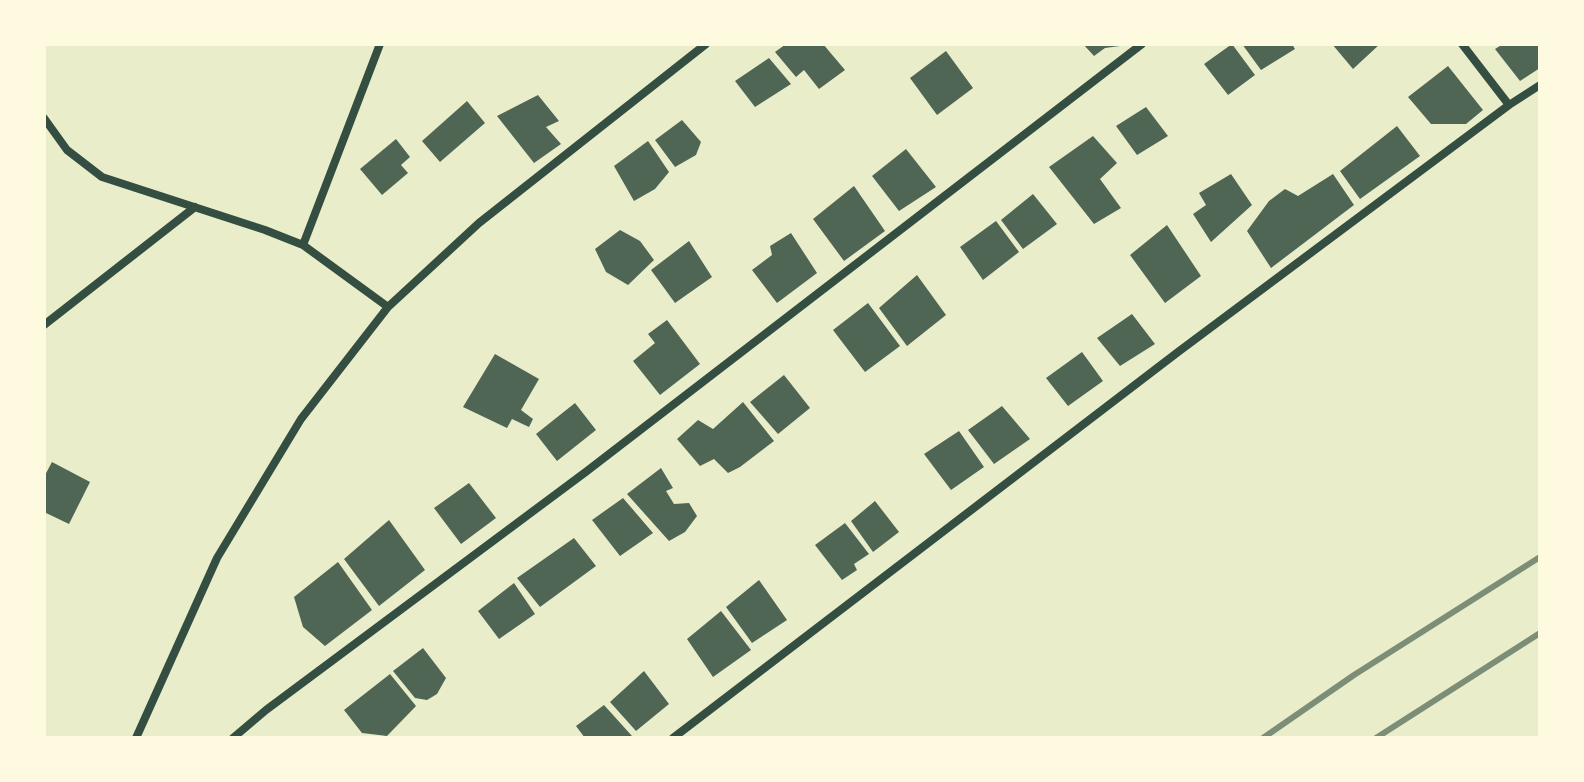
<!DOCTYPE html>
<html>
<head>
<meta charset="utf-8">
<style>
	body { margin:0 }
	#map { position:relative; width:1584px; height:782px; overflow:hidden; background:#e9edc9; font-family:"Source Sans 3",sans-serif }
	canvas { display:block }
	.frame { position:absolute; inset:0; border:46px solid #fefae0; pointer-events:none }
</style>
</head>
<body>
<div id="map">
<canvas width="1584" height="782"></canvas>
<div class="frame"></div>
</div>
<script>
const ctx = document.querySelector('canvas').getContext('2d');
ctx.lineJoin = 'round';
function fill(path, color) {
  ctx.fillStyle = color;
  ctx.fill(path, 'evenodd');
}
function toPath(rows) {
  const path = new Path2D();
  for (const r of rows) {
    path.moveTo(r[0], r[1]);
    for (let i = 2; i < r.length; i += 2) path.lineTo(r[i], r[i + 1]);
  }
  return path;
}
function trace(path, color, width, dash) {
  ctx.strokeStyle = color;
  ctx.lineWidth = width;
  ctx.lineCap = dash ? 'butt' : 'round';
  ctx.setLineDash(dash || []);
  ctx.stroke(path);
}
const building = toPath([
	[786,44,823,44,845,70,819,89,804,70,796,77,775,52],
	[1083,44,1120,44,1120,46,1105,48,1094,56],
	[1232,44,1255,75,1228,95,1204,64],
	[1242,44,1292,44,1295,49,1261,70],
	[1332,44,1380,44,1353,69],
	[1503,44,1540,44,1540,68,1520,81,1495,49],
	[946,51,973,88,937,115,910,78],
	[769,58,791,84,755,107,735,81],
	[1448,66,1483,110,1466,124,1431,124,1408,97],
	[538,95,559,121,546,127,561,144,534,163,497,116],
	[467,101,485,123,440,162,422,141],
	[1146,107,1168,136,1137,155,1116,126],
	[682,120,701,142,696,155,675,167,655,140],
	[1397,126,1420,156,1360,199,1340,171],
	[1093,136,1117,163,1100,179,1121,208,1094,224,1049,167],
	[396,139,410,157,401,165,408,173,382,195,360,169],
	[648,141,669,172,655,189,634,201,614,166],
	[906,149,936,187,899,211,872,176],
	[1231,174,1252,205,1211,242,1193,214,1206,205,1199,193],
	[1333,174,1354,205,1271,268,1247,231,1269,201,1285,189,1298,196],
	[854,186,885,231,844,261,813,219],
	[1033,194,1057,224,1023,249,1001,220],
	[996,221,1019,252,983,280,960,247],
	[1167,225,1201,276,1165,303,1130,255],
	[620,230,640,241,654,260,628,285,606,272,595,249],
	[791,233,817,273,777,303,752,270,772,255,770,246],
	[689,241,712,277,675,303,651,270],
	[917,275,946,315,907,346,879,308],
	[868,303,900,346,865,372,833,330],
	[1132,314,1155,344,1120,366,1097,338],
	[667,320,700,364,660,395,633,361,655,343,648,334],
	[1082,352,1103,381,1068,406,1046,378],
	[495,354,539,379,521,410,533,419,529,427,512,419,507,428,463,407],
	[784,375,810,408,778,434,750,402],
	[743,402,774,441,740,467,728,473,714,459,700,466,677,439,698,420,713,429],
	[575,403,596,430,557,461,536,434],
	[1002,406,1030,439,994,464,968,430],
	[959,431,984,467,951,490,924,454],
	[52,462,90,482,69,524,44,512,44,477],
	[661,468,673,488,666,491,674,504,689,503,697,516,685,532,669,541,627,494],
	[469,483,496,518,461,544,434,508],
	[623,498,653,533,620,556,592,520],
	[875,501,899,532,873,552,851,521],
	[389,520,425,570,379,606,344,559],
	[845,523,869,554,854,564,857,570,842,580,815,545],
	[574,538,596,566,540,607,517,578],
	[338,562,372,610,325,646,303,627,294,597],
	[759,580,787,620,752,643,726,607],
	[514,583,535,614,499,639,478,611],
	[721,611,751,650,713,677,687,639],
	[423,648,446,678,437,694,427,700,415,698,393,671],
	[644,671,669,704,636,731,610,702],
	[390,674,416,706,387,736,362,733,344,710],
	[604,705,632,736,585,738,576,726]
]);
const minor = toPath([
	[1462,44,1509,105],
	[44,118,67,150,102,177,265,230,303,245,388,307],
	[303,245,380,44],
	[44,325,195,207],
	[136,738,217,558,301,419,388,307,479,223,706,44],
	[233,738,266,710,587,471,1142,44],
	[673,738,1178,352,1509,105,1540,85]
]);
const rail = toPath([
	[1263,738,1354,675,1540,557],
	[1376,738,1540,633]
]);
fill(building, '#4f6655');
trace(minor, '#344e41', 8);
trace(rail, '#7c8e77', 6);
</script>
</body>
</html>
